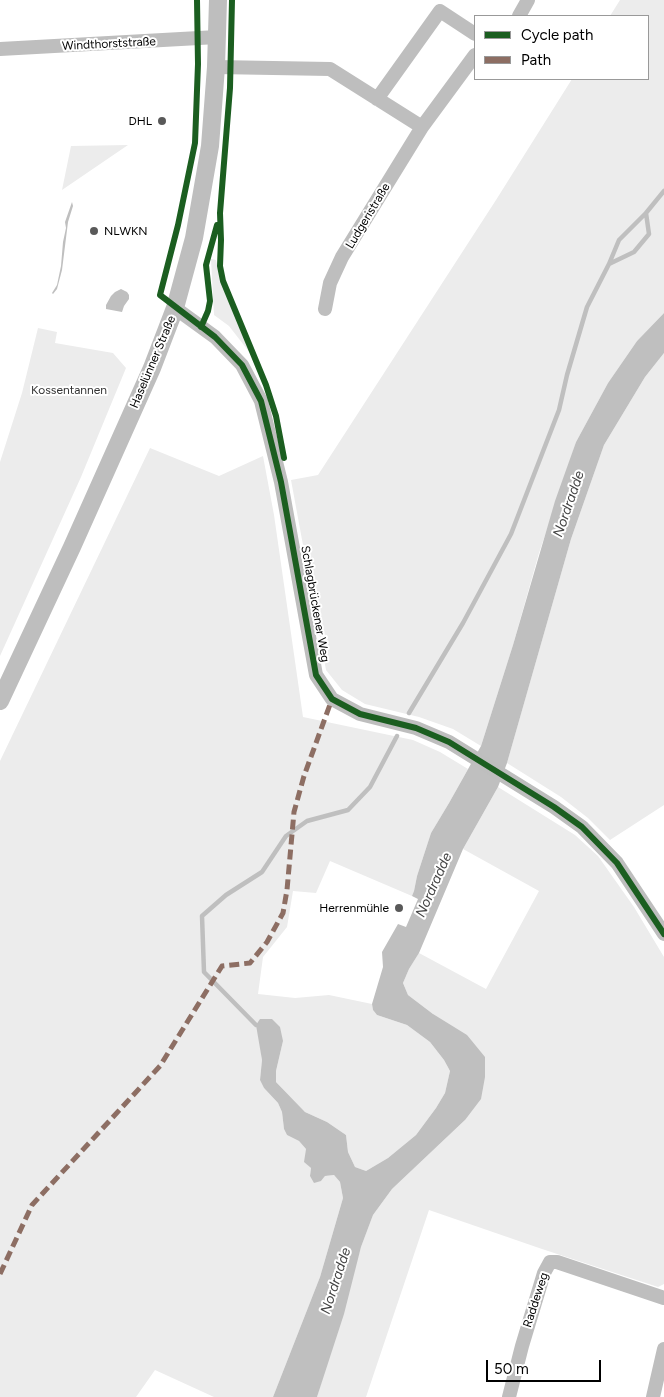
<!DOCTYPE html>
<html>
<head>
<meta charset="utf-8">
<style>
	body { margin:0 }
	#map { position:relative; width:664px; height:1397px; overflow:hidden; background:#fff; font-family:Figtree,sans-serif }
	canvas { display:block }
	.legend { position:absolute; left:474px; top:15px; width:175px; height:65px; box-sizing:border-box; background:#fff; border:1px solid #999; margin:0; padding:6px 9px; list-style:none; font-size:15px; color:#000 }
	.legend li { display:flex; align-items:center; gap:10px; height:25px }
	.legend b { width:25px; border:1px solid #999 }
	.scale { position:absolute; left:486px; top:1360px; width:115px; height:22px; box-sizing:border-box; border:2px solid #000; border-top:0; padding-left:6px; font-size:15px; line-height:18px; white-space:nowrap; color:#000; -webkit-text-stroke:4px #fff; paint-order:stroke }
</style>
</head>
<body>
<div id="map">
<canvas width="664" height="1397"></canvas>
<ul class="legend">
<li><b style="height:6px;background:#1b5e20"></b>Cycle path</li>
<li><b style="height:6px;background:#8d6e63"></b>Path</li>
</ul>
<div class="scale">50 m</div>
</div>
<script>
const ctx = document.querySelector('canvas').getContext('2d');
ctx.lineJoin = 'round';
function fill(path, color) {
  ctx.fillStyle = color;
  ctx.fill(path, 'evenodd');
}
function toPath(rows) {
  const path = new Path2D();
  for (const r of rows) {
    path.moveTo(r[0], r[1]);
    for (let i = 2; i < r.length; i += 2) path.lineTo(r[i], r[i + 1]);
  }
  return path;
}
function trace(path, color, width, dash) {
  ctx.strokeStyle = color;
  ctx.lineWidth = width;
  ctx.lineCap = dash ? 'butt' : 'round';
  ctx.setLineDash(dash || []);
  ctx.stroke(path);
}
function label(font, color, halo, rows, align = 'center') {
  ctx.font = font + ' Figtree,sans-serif';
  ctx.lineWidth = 4;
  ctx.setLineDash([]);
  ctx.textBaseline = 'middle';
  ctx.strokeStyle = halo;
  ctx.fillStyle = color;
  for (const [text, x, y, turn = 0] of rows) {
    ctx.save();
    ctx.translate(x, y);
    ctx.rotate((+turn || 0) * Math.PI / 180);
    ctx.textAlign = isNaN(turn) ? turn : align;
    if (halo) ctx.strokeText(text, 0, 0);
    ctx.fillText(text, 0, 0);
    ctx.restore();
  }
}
const green = toPath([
	[620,0,664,0,664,313,637,341,608,383,576,442,539,553,513,645,481,746,453,729,419,717,365,704,342,690,326,670,291,480,318,475,496,200,572,79,648,79,648,16,610,16],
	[128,145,62,190,71,146],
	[211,259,216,260,221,280,250,353,229,326,214,315],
	[38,328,57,332,55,343,113,353,126,368,81,477,0,656,0,462,22,393],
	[664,353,664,805,610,840,588,818,561,797,507,763,571,539,604,445,645,377],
	[150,448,219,476,263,456,274,515,303,717,413,740,440,752,468,769,449,803,431,833,417,876,414,891,412,896,330,861,316,893,293,891,287,927,263,957,258,994,295,998,329,995,372,1004,373,1010,377,1015,407,1025,430,1042,444,1060,450,1071,445,1093,436,1108,416,1135,388,1158,366,1171,355,1167,348,1152,346,1135,327,1122,305,1112,276,1082,276,1071,283,1041,260,1043,262,1060,260,1080,264,1088,278,1103,282,1112,284,1129,287,1135,299,1141,306,1149,305,1162,311,1168,310,1176,321,1181,325,1176,334,1175,340,1182,343,1198,320,1277,273,1397,214,1397,155,1370,136,1397,0,1397,0,761],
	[498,787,575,835,598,856,634,907,664,957,664,1284,658,1287,542,1249,429,1210,366,1397,317,1397,361,1247,373,1215,392,1189,465,1120,433,1014,408,995,403,983,409,969,419,953,486,989,539,891,463,849]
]);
const water = toPath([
	[72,202,73,206,68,222,62,270,57,289,53,294,52,293,57,285,61,266,63,242,66,228,65,222],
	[121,289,127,292,129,295,129,299,124,306,122,312,106,309,106,305,111,296,115,292],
	[664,313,664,353,645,377,604,445,571,539,507,763,498,787,463,849,419,953,409,969,403,983,408,995,433,1014,467,1035,485,1057,485,1077,481,1099,465,1120,392,1189,373,1215,361,1247,344,1314,317,1397,273,1397,320,1277,343,1198,340,1182,334,1175,325,1176,321,1181,314,1183,310,1176,311,1168,304,1162,306,1149,299,1141,287,1135,284,1129,282,1112,278,1103,264,1088,260,1080,262,1060,256,1025,260,1019,272,1019,280,1027,283,1041,276,1071,276,1082,305,1112,327,1122,346,1135,348,1152,355,1167,366,1171,388,1158,416,1135,436,1108,445,1093,450,1071,444,1060,430,1042,407,1025,377,1015,373,1010,372,1004,383,967,382,952,398,924,406,927,418,899,412,896,414,891,417,876,431,833,449,803,481,746,513,645,555,501,576,442,608,383,637,341]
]);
const stream = toPath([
	[609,264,634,252,649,234,646,213],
	[409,713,463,623,511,534,559,410,567,375,587,307,609,264,619,240,646,213,664,191],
	[256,1025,204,972,202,916,226,895,262,872,286,836,307,821,348,810,370,787,397,736]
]);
const minor = toPath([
	[519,16,528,0],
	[0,49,217,37],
	[216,67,330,69,422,127],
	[377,99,440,11,475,34],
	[175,308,215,337,242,365,261,401,281,482,316,675,332,699,360,714,416,728,449,742,554,807,582,827,617,863,664,934],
	[325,309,330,283,342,257,422,127,475,55],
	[509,1397,522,1346,544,1273,550,1262,557,1262,664,1298],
	[653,1397,664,1349]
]);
const tertiary = toPath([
	[0,701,72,547,152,368,175,308,194,238,210,146,216,67,218,0]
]);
const quiet = toPath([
	[0,1274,32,1205,160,1066,222,966,250,963,267,942,283,913,287,890,294,812,304,776,332,699]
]);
const cycleway = toPath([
	[197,0,198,64,195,143,178,225,160,295,215,337,242,365,261,401,281,482,316,675,332,699,360,714,416,728,449,742,554,807,582,827,617,863,664,934],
	[232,0,230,88,220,213,221,240,220,266,223,281,266,385,276,416,284,458],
	[201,327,208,311,210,301,206,265,217,225]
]);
const markers = [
	[162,121,5,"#595959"],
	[94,231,5,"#595959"],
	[399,908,5,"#595959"]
];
const streetNames = [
	["Windthorststraße",109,44,-3],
	["Ludgeristraße",368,216,-59],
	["Haselünner Straße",153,362,-67],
	["Schlagbrückener Weg",315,604,80],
	["Raddeweg",536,1300,-72]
];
const poiNames = [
	["DHL",152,121],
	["NLWKN",104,231,"left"],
	["Herrenmühle",389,908]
];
const parkNames = [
	["Kossentannen",69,390]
];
const waterNames = [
	["Nordradde",569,504,-71],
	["Nordradde",434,885,-66],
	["Nordradde",336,1281,-72]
];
fill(green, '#ececec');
fill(water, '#bfbfbf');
trace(stream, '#bfbfbf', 4.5);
trace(minor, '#bebebe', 14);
trace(tertiary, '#bebebe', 18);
trace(quiet, '#8d6e63', 5, [10, 5]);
trace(cycleway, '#1b5e20', 6);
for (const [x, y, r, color] of markers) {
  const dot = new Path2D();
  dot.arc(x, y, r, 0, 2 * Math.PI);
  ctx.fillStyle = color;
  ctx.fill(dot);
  trace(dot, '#fff', 2);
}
label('12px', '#000', '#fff', streetNames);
label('12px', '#000', '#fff', poiNames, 'right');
label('12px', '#333', '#fff', parkNames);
label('italic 14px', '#444', '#fff', waterNames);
</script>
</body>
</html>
